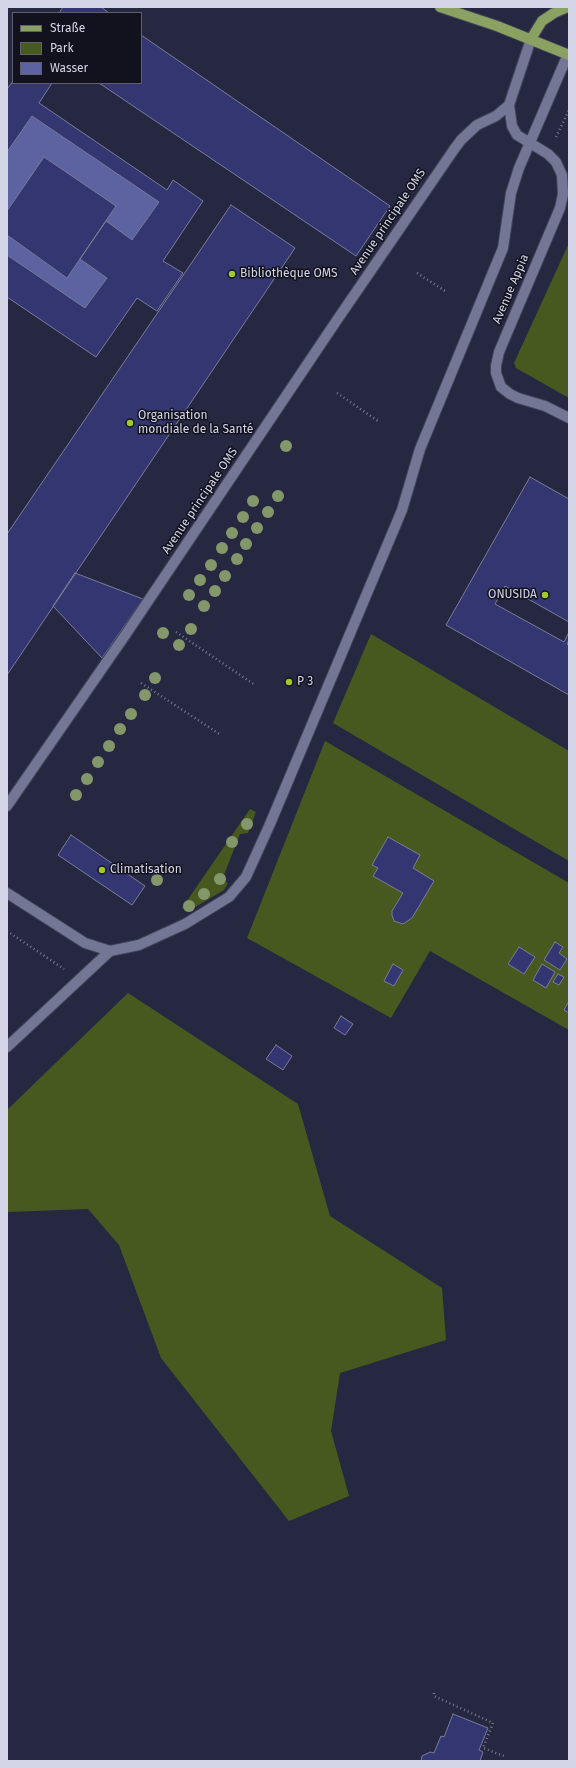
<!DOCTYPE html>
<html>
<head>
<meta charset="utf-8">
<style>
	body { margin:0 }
	#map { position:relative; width:576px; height:1768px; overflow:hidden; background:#262841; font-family:"Fira Sans",sans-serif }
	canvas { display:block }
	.frame { position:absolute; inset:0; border:8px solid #d4d6e7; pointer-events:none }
	.legend { position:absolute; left:12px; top:12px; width:130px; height:72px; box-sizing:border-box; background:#11121d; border:1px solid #5f606e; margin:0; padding:5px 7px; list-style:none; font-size:12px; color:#d4d6e7 }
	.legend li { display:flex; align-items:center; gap:8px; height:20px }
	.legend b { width:20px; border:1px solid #5f606e }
</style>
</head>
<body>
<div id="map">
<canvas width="576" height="1768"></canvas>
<div class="frame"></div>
<ul class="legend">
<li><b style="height:5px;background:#8aa162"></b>Straße</li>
<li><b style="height:11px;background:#485920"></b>Park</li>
<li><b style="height:11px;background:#5d62a1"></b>Wasser</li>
</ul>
</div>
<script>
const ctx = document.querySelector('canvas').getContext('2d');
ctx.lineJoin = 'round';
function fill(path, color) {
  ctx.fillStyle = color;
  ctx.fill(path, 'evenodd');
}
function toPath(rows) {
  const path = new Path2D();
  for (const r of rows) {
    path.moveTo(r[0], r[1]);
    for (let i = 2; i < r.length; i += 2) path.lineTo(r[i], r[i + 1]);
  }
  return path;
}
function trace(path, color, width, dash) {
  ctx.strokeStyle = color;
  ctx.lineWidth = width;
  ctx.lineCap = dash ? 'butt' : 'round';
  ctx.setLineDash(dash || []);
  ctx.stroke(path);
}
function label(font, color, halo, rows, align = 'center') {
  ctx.font = font + ' "Fira Sans",sans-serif';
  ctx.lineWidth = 3;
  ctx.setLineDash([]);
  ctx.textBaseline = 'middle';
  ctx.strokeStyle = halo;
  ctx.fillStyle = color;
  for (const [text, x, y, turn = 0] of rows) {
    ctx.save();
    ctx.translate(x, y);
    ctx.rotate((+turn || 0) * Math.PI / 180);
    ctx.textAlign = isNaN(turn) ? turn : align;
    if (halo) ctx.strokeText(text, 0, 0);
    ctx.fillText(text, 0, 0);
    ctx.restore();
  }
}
const green = toPath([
	[569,243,569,398,516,368,514,363],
	[371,634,569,751,569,861,333,723],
	[325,741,569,883,569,1030,430,951,391,1018,247,938],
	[250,809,256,812,248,833,240,834,222,880,228,883,224,890,187,912,182,908],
	[128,993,298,1104,330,1216,442,1288,446,1340,340,1373,331,1431,349,1496,289,1521,161,1358,119,1245,88,1209,7,1212,7,1110]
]);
const water = toPath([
	[32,116,159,202,132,240,106,221,44,157,7,211,7,152],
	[7,235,67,278,80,259,107,278,85,308,7,255]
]);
const building = toPath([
	[63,7,101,7,109,13,59,13,63,7],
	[141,35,390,206,356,256,99,83,141,83,141,35],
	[13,81,13,83,52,83,39,103,167,190,173,180,203,201,163,261,183,273,157,311,137,298,96,357,7,297,7,255,85,308,107,278,80,259,106,221,132,240,159,202,32,116,7,152,7,89,13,81],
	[44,157,116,206,67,278,7,235,7,211,44,157],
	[231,205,295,248,7,675,7,534,231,205],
	[530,477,569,499,569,622,505,586,495,604,564,642,569,632,569,640,567,644,569,646,569,695,446,625,530,477],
	[75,573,143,599,102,658,53,606,75,573],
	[71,835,145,886,132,905,58,855,71,835],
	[388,837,420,855,413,868,434,881,412,918,403,924,394,921,392,915,392,911,403,893,373,876,378,868,372,865,388,837],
	[555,942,563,947,559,953,567,959,560,970,544,960,555,942],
	[519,947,535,957,524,974,508,964,519,947],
	[393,964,403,970,394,986,384,981,393,964],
	[542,964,555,972,546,988,533,980,542,964],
	[558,974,564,977,559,985,553,982,558,974],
	[569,1001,569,1013,564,1010,569,1001],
	[341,1016,353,1024,345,1035,334,1028,341,1016],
	[276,1045,292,1056,283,1070,266,1059,276,1045],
	[453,1714,488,1728,479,1750,483,1752,480,1761,421,1761,422,1756,430,1752,434,1753,441,1736,444,1737,453,1714]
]);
const path = toPath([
	[556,137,569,110],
	[417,273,445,291],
	[337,393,378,421],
	[176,632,255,685],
	[141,683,221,735],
	[7,931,64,969],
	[434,1693,434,1696,493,1723,483,1748,504,1756]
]);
const minor = toPath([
	[531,39,509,105,512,126,517,135,548,154,556,162,562,175,563,194,560,208,499,352,496,366,496,373,501,387,510,394,518,398,545,406,569,418],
	[7,806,126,634,337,320,455,148,461,140,477,125,496,116,509,105],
	[7,893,85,943,110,951,139,945,185,924,229,897,246,877,270,824,402,510,420,449,503,248,511,193,519,168,568,54],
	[7,1047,110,951]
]);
const major = toPath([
	[440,7,497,26,569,55],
	[531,39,542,21,554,13,568,7]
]);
const trees = [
	[286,446],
	[278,496],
	[253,501],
	[268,512],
	[243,517],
	[257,528],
	[232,533],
	[246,544],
	[222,548],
	[237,559],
	[211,565],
	[225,576],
	[200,580],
	[215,591],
	[189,595],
	[204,606],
	[191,629],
	[163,633],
	[179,645],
	[155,678],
	[145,695],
	[131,714],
	[120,729],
	[109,746],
	[98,762],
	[87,779],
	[76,795],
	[247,824],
	[232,842],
	[220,879],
	[157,880],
	[204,894],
	[189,906]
];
const markers = [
	[232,274,4,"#a0c92c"],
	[130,423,4,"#a0c92c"],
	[545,595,4,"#a0c92c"],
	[289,682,4,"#a0c92c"],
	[102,870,4,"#a0c92c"]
];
const streetNames = [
	["Avenue principale OMS",388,222,-56],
	["Avenue Appia",511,289,-67],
	["Avenue principale OMS",200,501,-56]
];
const poiNames = [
	["Bibliothèque OMS",240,274],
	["Organisation",138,416],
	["mondiale de la Santé",138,430],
	["ONUSIDA",537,595,"right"],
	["P 3",297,682],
	["Climatisation",110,870]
];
fill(green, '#485920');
fill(water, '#5d62a1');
fill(building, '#343671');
trace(building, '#797d9a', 1);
trace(minor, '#424359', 12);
trace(major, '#424359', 12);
trace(path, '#7a7c91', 2.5, [1, 3]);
trace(minor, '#737694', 10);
trace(major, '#8aa162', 10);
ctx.fillStyle = '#84976b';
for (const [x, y] of trees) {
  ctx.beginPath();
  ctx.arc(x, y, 6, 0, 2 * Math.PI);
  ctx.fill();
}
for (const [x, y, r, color] of markers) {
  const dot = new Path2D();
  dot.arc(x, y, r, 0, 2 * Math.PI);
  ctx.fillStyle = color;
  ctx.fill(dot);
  trace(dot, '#11121d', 1.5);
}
label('12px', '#d4d6e7', '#11121d', streetNames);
label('12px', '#d4d6e7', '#11121d', poiNames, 'left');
</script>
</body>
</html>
